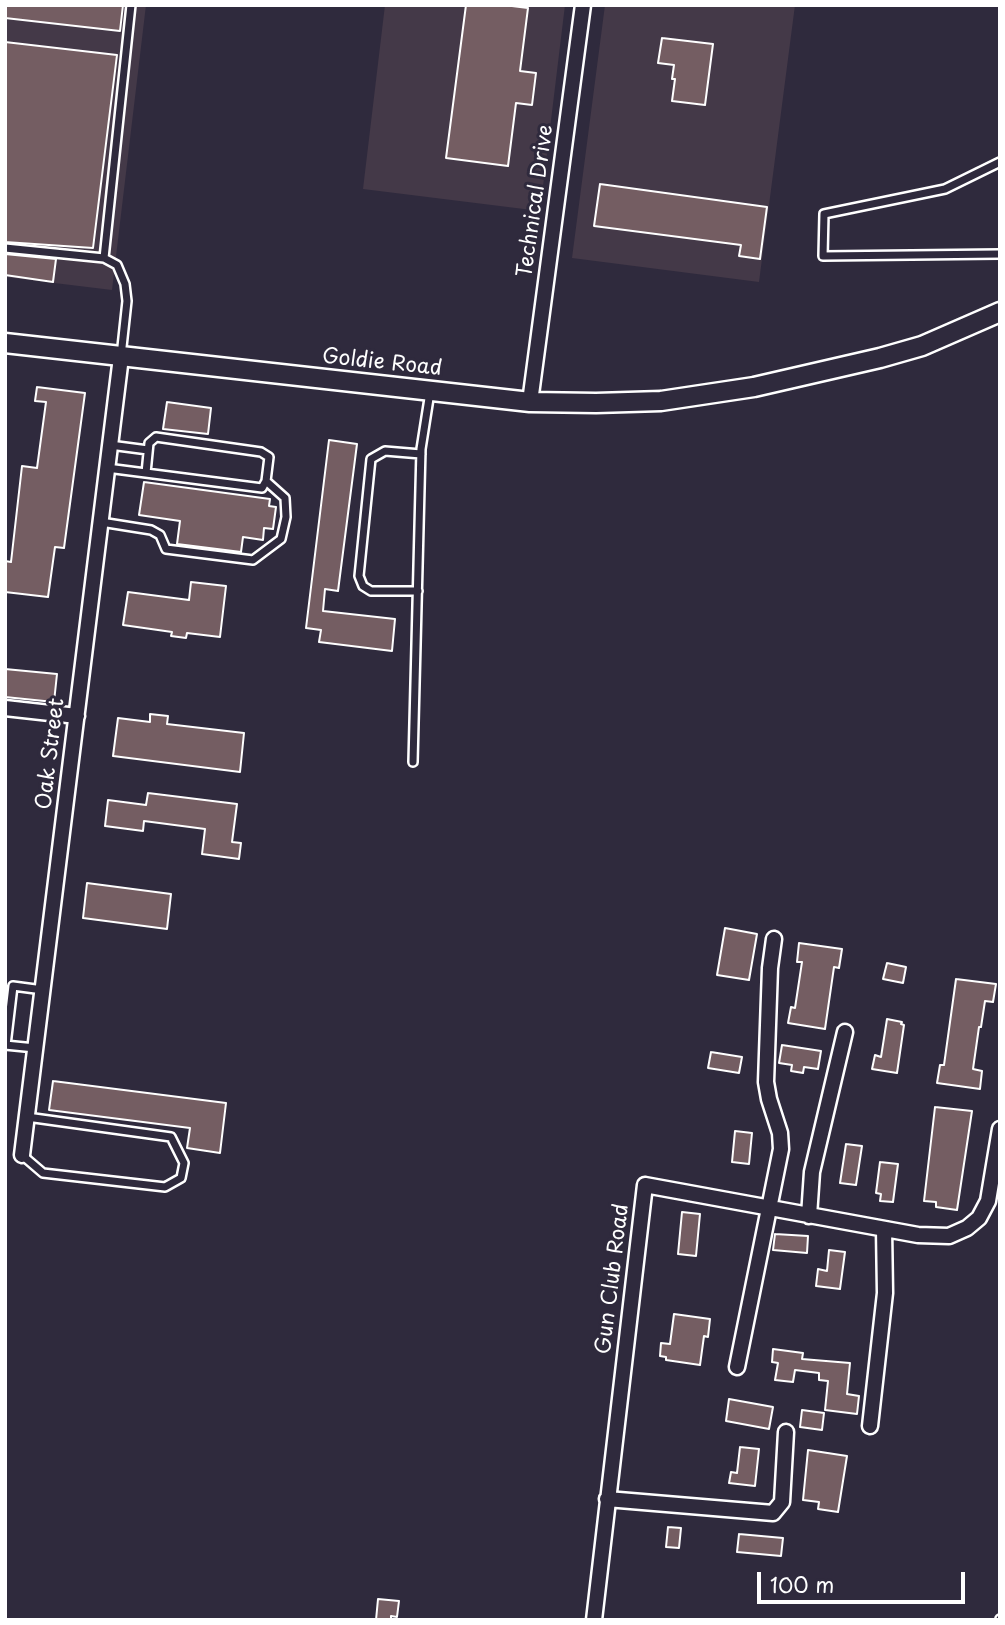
<!DOCTYPE html>
<html>
<head>
<meta charset="utf-8">
<style>
	body { margin:0 }
	#map { position:relative; width:1005px; height:1625px; overflow:hidden; background:#2f2a3d; font-family:"Playpen Sans",sans-serif }
	canvas { display:block }
	.frame { position:absolute; inset:0; border:7px solid #fff; pointer-events:none }
	.scale { position:absolute; left:757px; top:1572px; width:208px; height:32px; box-sizing:border-box; border:4px solid #fff; border-top:0; padding-left:9px; font-size:21px; line-height:24px; white-space:nowrap; color:#fff; -webkit-text-stroke:5px #2f2a3d; paint-order:stroke }
</style>
</head>
<body>
<div id="map">
<canvas width="1005" height="1625"></canvas>
<div class="frame"></div>
<div class="scale">100 m</div>
</div>
<script>
const ctx = document.querySelector('canvas').getContext('2d');
ctx.lineJoin = 'round';
function fill(path, color) {
  ctx.fillStyle = color;
  ctx.fill(path, 'evenodd');
}
function toPath(rows) {
  const path = new Path2D();
  for (const r of rows) {
    path.moveTo(r[0], r[1]);
    for (let i = 2; i < r.length; i += 2) path.lineTo(r[i], r[i + 1]);
  }
  return path;
}
function trace(path, color, width, dash) {
  ctx.strokeStyle = color;
  ctx.lineWidth = width;
  ctx.lineCap = dash ? 'butt' : 'round';
  ctx.setLineDash(dash || []);
  ctx.stroke(path);
}
function label(font, color, halo, rows, align = 'center') {
  ctx.font = font + ' "Playpen Sans",sans-serif';
  ctx.lineWidth = 6;
  ctx.setLineDash([]);
  ctx.textBaseline = 'middle';
  ctx.strokeStyle = halo;
  ctx.fillStyle = color;
  for (const [text, x, y, turn = 0] of rows) {
    ctx.save();
    ctx.translate(x, y);
    ctx.rotate((+turn || 0) * Math.PI / 180);
    ctx.textAlign = isNaN(turn) ? turn : align;
    if (halo) ctx.strokeText(text, 0, 0);
    ctx.fillText(text, 0, 0);
    ctx.restore();
  }
}
const built = toPath([
	[5,5,146,5,112,290,5,277],
	[385,5,565,5,540,211,363,189],
	[605,5,795,5,759,282,572,258]
]);
const building = toPath([
	[5,5,123,5,120,31,5,18,5,5],
	[466,5,504,5,528,8,520,71,536,73,532,105,516,103,508,166,446,158,466,5],
	[662,38,713,44,705,105,672,101,675,79,672,79,674,65,658,63,662,38],
	[5,42,117,55,93,248,5,242,5,42],
	[600,184,767,207,760,259,739,256,741,245,594,226,600,184],
	[5,254,56,259,53,282,5,275,5,254],
	[37,387,85,393,64,548,55,547,48,597,5,592,5,561,11,562,22,466,37,468,46,402,35,401,37,387],
	[167,402,211,408,208,434,163,429,167,402],
	[329,440,357,444,338,591,325,589,323,611,395,619,392,651,319,642,321,630,306,628,329,440],
	[144,482,270,499,269,506,276,507,273,529,264,528,263,540,243,537,241,552,177,544,180,521,139,515,144,482],
	[191,582,226,586,220,637,187,633,186,638,171,636,172,632,123,625,128,592,189,600,191,582],
	[5,669,57,674,54,702,5,697,5,669],
	[150,714,168,716,167,724,244,733,240,772,113,756,118,718,150,722,150,714],
	[148,793,237,804,232,842,241,843,239,859,202,854,205,829,144,821,143,831,105,826,108,800,146,805,148,793],
	[87,883,171,894,167,929,83,918,87,883],
	[725,928,757,934,749,980,717,975,725,928],
	[799,943,842,949,839,968,834,967,825,1029,788,1023,791,1007,795,1008,802,962,797,962,799,943],
	[887,963,906,967,903,983,883,979,887,963],
	[956,979,996,984,993,1002,985,1001,981,1027,979,1027,973,1069,982,1071,980,1089,937,1083,940,1065,944,1065,956,979],
	[887,1019,902,1022,901,1024,904,1025,897,1073,872,1069,875,1055,881,1057,887,1019],
	[782,1045,821,1051,818,1069,804,1067,803,1073,791,1071,792,1065,779,1063,782,1045],
	[711,1052,742,1057,739,1073,708,1068,711,1052],
	[53,1081,226,1103,220,1153,187,1148,190,1128,49,1110,53,1081],
	[935,1107,972,1111,957,1210,936,1207,936,1202,924,1201,935,1107],
	[735,1131,752,1133,749,1164,732,1162,735,1131],
	[846,1144,862,1146,856,1185,840,1183,846,1144],
	[880,1162,898,1164,893,1202,880,1201,881,1194,876,1193,880,1162],
	[682,1212,700,1214,696,1256,678,1254,682,1212],
	[775,1234,808,1236,807,1253,773,1250,775,1234],
	[829,1250,845,1252,840,1289,816,1286,818,1269,827,1271,829,1250],
	[674,1314,710,1319,708,1337,704,1336,700,1365,666,1360,666,1357,660,1356,661,1343,670,1344,674,1314],
	[773,1349,803,1353,802,1359,850,1363,847,1394,859,1396,857,1414,825,1410,828,1381,819,1380,819,1373,795,1370,793,1382,775,1380,778,1363,772,1362,773,1349],
	[729,1399,773,1407,769,1429,726,1421,729,1399],
	[802,1410,824,1413,822,1430,800,1427,802,1410],
	[740,1447,759,1449,755,1486,729,1483,731,1472,737,1473,740,1447],
	[808,1450,847,1456,838,1512,818,1509,819,1502,803,1500,808,1450],
	[668,1527,681,1528,679,1548,666,1547,668,1527],
	[739,1534,783,1538,781,1556,737,1552,739,1534],
	[378,1599,399,1601,397,1617,391,1616,391,1620,376,1620,378,1599]
]);
const service = toPath([
	[1000,162,945,189,824,214,823,256,1000,254],
	[5,248,104,258,117,265,125,284,127,301,121,356],
	[104,258,131,5],
	[110,445,148,450],
	[107,468,262,488,266,481,269,457,261,452,156,437,149,443,146,473],
	[101,522,151,530,160,535,166,549,253,560,281,539,286,517,285,498,266,481],
	[418,591,371,591,363,586,359,576,371,459,385,451,421,454],
	[413,762,421,449,430,392],
	[5,1045,35,1048],
	[6,1045,13,986,43,990],
	[22,1155,43,1173,165,1187,181,1178,184,1163,171,1137,27,1117],
	[1000,1620,1000,1619]
]);
const minor = toPath([
	[530,402,583,5],
	[5,708,77,716],
	[22,1155,121,357],
	[809,1216,812,1172,845,1032],
	[737,1367,781,1149,780,1133,769,1099,766,1082,770,968,774,939],
	[870,1426,885,1293,884,1229],
	[607,1499,773,1513,782,1502,786,1432],
	[594,1620,645,1185,918,1235,949,1236,967,1228,979,1218,988,1201,1000,1129]
]);
const tertiary = toPath([
	[5,343,530,402,596,403,661,401,754,387,880,358,922,346,1000,312]
]);
const streetNames = [
	["Technical Drive",536,201,-82],
	["Goldie Road",382,363,6],
	["Oak Street",51,754,-83],
	["Gun Club Road",613,1279,-83]
];
fill(built, '#443948');
fill(building, '#745d62');
trace(building, '#fff', 2);
trace(service, '#fff', 12);
trace(minor, '#fff', 19);
trace(tertiary, '#fff', 23);
trace(service, '#2f2a3d', 7);
trace(minor, '#2f2a3d', 14);
trace(tertiary, '#2f2a3d', 18);
label('21px', '#fff', '#2f2a3d', streetNames);
</script>
</body>
</html>
